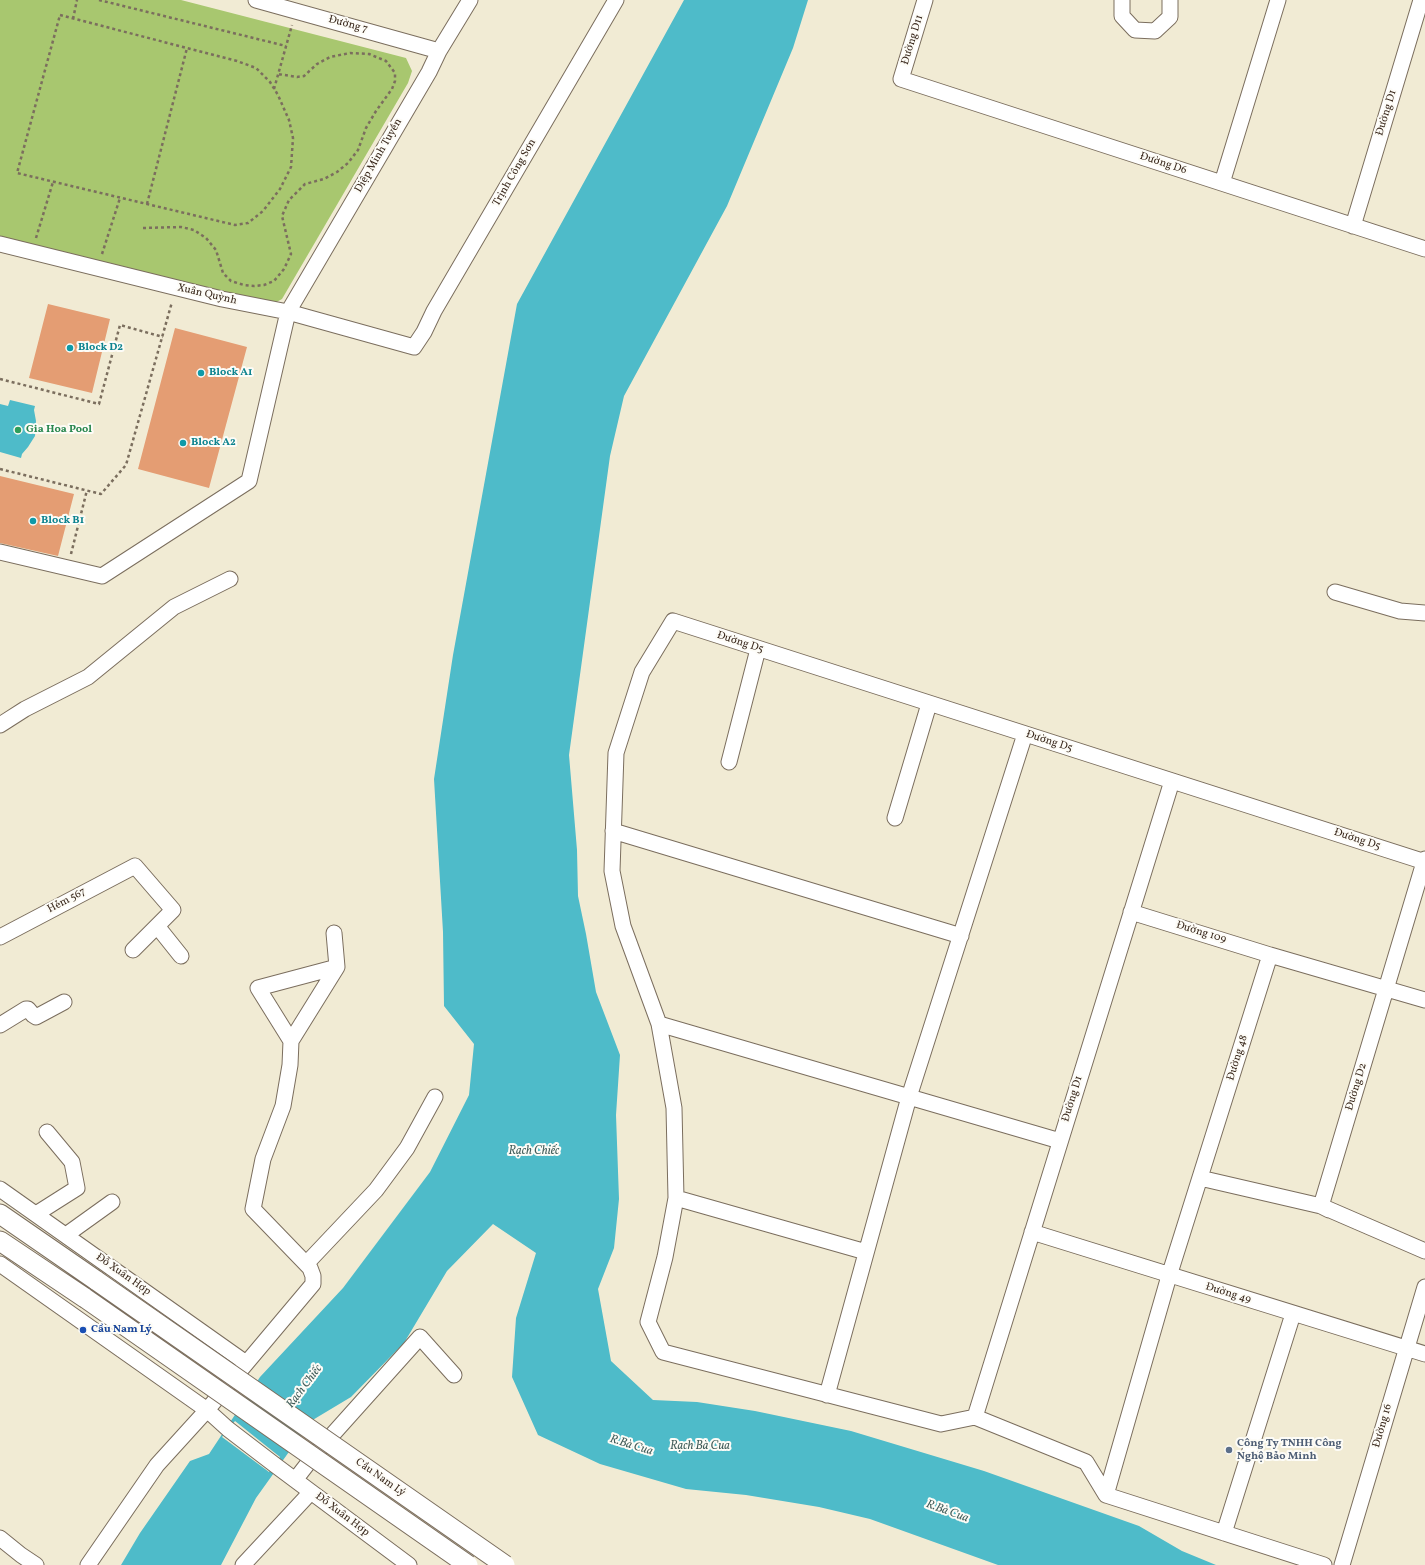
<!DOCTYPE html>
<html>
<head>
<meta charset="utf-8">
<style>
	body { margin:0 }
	canvas { display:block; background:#f1ebd4 }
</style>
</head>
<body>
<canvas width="1425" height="1565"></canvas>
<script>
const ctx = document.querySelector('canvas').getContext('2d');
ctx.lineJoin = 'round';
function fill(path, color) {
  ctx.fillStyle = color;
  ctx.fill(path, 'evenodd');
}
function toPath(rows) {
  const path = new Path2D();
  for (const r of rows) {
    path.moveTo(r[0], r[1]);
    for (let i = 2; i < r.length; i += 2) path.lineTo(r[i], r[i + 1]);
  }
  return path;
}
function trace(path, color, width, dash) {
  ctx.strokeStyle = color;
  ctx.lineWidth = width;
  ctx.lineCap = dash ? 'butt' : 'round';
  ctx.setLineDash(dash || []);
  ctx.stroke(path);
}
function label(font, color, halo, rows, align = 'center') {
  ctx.font = font + ' Vollkorn,serif';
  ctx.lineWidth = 4;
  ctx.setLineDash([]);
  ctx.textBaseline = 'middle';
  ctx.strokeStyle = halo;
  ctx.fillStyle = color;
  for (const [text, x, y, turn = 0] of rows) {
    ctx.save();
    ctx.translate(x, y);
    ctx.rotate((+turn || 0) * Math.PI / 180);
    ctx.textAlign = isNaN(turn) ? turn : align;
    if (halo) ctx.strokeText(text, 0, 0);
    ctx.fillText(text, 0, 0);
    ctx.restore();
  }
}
const green = toPath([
	[0,0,181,0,406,58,412,71,408,83,282,299,271,305,257,304,0,236]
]);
const water = toPath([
	[684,0,808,0,793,48,727,206,624,396,610,456,569,755,577,850,578,896,586,934,596,992,620,1055,616,1115,619,1199,614,1248,598,1289,611,1361,653,1400,697,1402,755,1411,851,1431,984,1471,1139,1526,1182,1551,1216,1565,998,1565,870,1519,819,1507,746,1495,686,1489,600,1464,538,1435,512,1377,516,1318,536,1253,493,1224,447,1271,404,1343,351,1397,311,1421,256,1498,221,1565,121,1565,140,1533,190,1461,209,1454,260,1377,343,1288,430,1172,469,1095,474,1044,444,1006,443,932,434,779,453,655,517,304],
	[10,400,35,406,34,410,36,421,35,436,28,447,22,454,21,458,0,452,0,404,8,406]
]);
const pier = toPath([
	[235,1421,280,1457,269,1472,222,1437]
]);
const building = toPath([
	[48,304,110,319,92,393,29,378],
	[175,328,247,347,209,488,138,469],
	[0,476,74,494,58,556,0,543]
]);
const path = toPath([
	[99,0,286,46],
	[60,15,237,61,256,68,270,82,278,95,289,120,293,138,291,167,280,189,263,211,248,223,235,225,17,173,60,15],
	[73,19,77,0],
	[274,89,292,25],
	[147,204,187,48],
	[143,228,181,227,194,230,206,238,216,250,223,273,231,281,244,285,254,286,264,285,274,281,284,269,291,254,282,216,289,200,305,184,324,179,337,172,348,163,358,150,366,128,376,111,392,89,395,81,395,73,386,61,369,54,350,53,330,57,317,64,304,76,297,77,278,74],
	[36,238,53,182],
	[102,254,120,198],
	[0,379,99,404,120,325,163,337],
	[0,469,101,494,126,465,172,302],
	[71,554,87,490]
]);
const minor = toPath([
	[256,0,439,51],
	[925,0,901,79,1425,249],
	[1122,0,1122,16,1135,30,1155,31,1170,17,1170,0],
	[1222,183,1278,0],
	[1353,226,1421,0],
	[0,244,222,299,288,312,414,347,424,332,434,311,616,0],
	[0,552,102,576,249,481,288,312,429,72,439,51,470,0],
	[1335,592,1400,611,1425,613],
	[0,725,25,709,88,677,174,607,230,579],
	[729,762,758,649],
	[895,818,929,704],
	[613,831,961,936],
	[1425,859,1321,1206,1425,1251],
	[1131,912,1270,955],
	[157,926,181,956],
	[0,937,135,866,173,910,133,950],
	[659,1024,1060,1141],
	[0,1025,26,1009,28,1009,33,1015,36,1017,64,1002],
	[291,1041,337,967,334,933],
	[1200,1178,1321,1206,1329,1210],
	[0,1189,246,1363],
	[676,1198,866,1252],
	[36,1214,77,1188,72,1162,47,1132],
	[1032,1232,1425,1354],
	[66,1235,112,1202],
	[0,1264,207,1410,228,1429,275,1465,409,1565],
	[306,1264,376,1190,407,1148,435,1097],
	[827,1395,909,1097,1025,734],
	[975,1417,1172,781],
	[295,1480,316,1453,420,1337,454,1375],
	[1106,1495,1169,1276,1270,955,1425,1000],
	[1224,1533,1293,1314],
	[0,1538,21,1555,36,1565],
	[88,1565,157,1465,207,1410,313,1284,313,1276,310,1268,253,1209,263,1159,283,1106,290,1065,291,1041,258,988,337,967],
	[243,1565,311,1492],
	[1324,1565,1106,1495,1086,1462,975,1417,941,1424,663,1352,648,1322,665,1257,676,1198,674,1108,659,1024,623,926,612,871,616,753,642,672,673,621,1425,862],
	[1342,1565,1425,1287]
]);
const major = toPath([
	[0,1214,97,1281],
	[0,1241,85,1298]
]);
const majorBridge = toPath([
	[97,1281,505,1565],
	[85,1298,468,1565]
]);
const markers = [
	[70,348,4,"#0f9aa8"],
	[201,373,4,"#0f9aa8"],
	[18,430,4,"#2e9e5b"],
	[183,443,4,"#0f9aa8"],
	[33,521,4,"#0f9aa8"],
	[83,1330,4,"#1a4fb4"],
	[1229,1450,4,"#5c6f8a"]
];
const streetNames = [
	["Đường 7",348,25,15],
	["Đường D11",913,40,-73],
	["Đường D1",1387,113,-73],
	["Diệp Minh Tuyền",379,156,-60],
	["Đường D6",1163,164,18],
	["Trịnh Công Sơn",515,173,-60],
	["Xuân Quỳnh",207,295,13],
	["Đường D5",740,643,18],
	["Đường D5",1049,742,18],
	["Đường D5",1357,840,18],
	["Hẻm 567",67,901,-28],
	["Đường 109",1201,933,17],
	["Đường 48",1238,1058,-73],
	["Đường D2",1357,1087,-73],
	["Đường D1",1073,1099,-73],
	["Đỗ Xuân Hợp",123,1275,35],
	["Đường 49",1228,1294,17],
	["Đường 16",1383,1426,-74],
	["Cầu Nam Lý",380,1478,35],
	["Đỗ Xuân Hợp",342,1515,37]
];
const cultureNames = [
	["Block D2",78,348],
	["Block A1",209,373],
	["Block A2",191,443],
	["Block B1",41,521]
];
const leisureNames = [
	["Gia Hoa Pool",26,430]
];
const transitNames = [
	["Cầu Nam Lý",91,1330]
];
const serviceNames = [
	["Công Ty TNHH Công",1237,1444],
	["Nghệ Bảo Minh",1237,1457]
];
const waterNames = [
	["Rạch Chiếc",534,1152],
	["Rạch Chiếc",305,1387,-53],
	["R.Bà Cua",631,1446,17],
	["Rạch Bà Cua",700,1447],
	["R.Bà Cua",947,1512,20]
];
fill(green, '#a8c76f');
fill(water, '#4ebbc9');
fill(pier, '#f1ebd4');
fill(building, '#e49d73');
trace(minor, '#7b6e5e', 17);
trace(major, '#7b6e5e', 21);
trace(path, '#7b6e5e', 2.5, [3, 3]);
trace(minor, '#fff', 15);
trace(major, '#fff', 19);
trace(majorBridge, '#7b6e5e', 21, []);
trace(majorBridge, '#fff', 19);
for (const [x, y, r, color] of markers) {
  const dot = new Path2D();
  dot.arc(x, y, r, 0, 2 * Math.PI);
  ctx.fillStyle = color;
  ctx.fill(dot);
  trace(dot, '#fdfcf7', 1.5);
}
label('11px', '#3b2a1e', '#fdfcf7', streetNames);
label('bold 11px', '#0d838f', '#fdfcf7', cultureNames, 'left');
label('bold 11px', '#27864d', '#fdfcf7', leisureNames, 'left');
label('bold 11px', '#164399', '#fdfcf7', transitNames, 'left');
label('bold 11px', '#4e5e75', '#fdfcf7', serviceNames, 'left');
label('italic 12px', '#425d5a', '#fdfcf7', waterNames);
</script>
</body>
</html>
